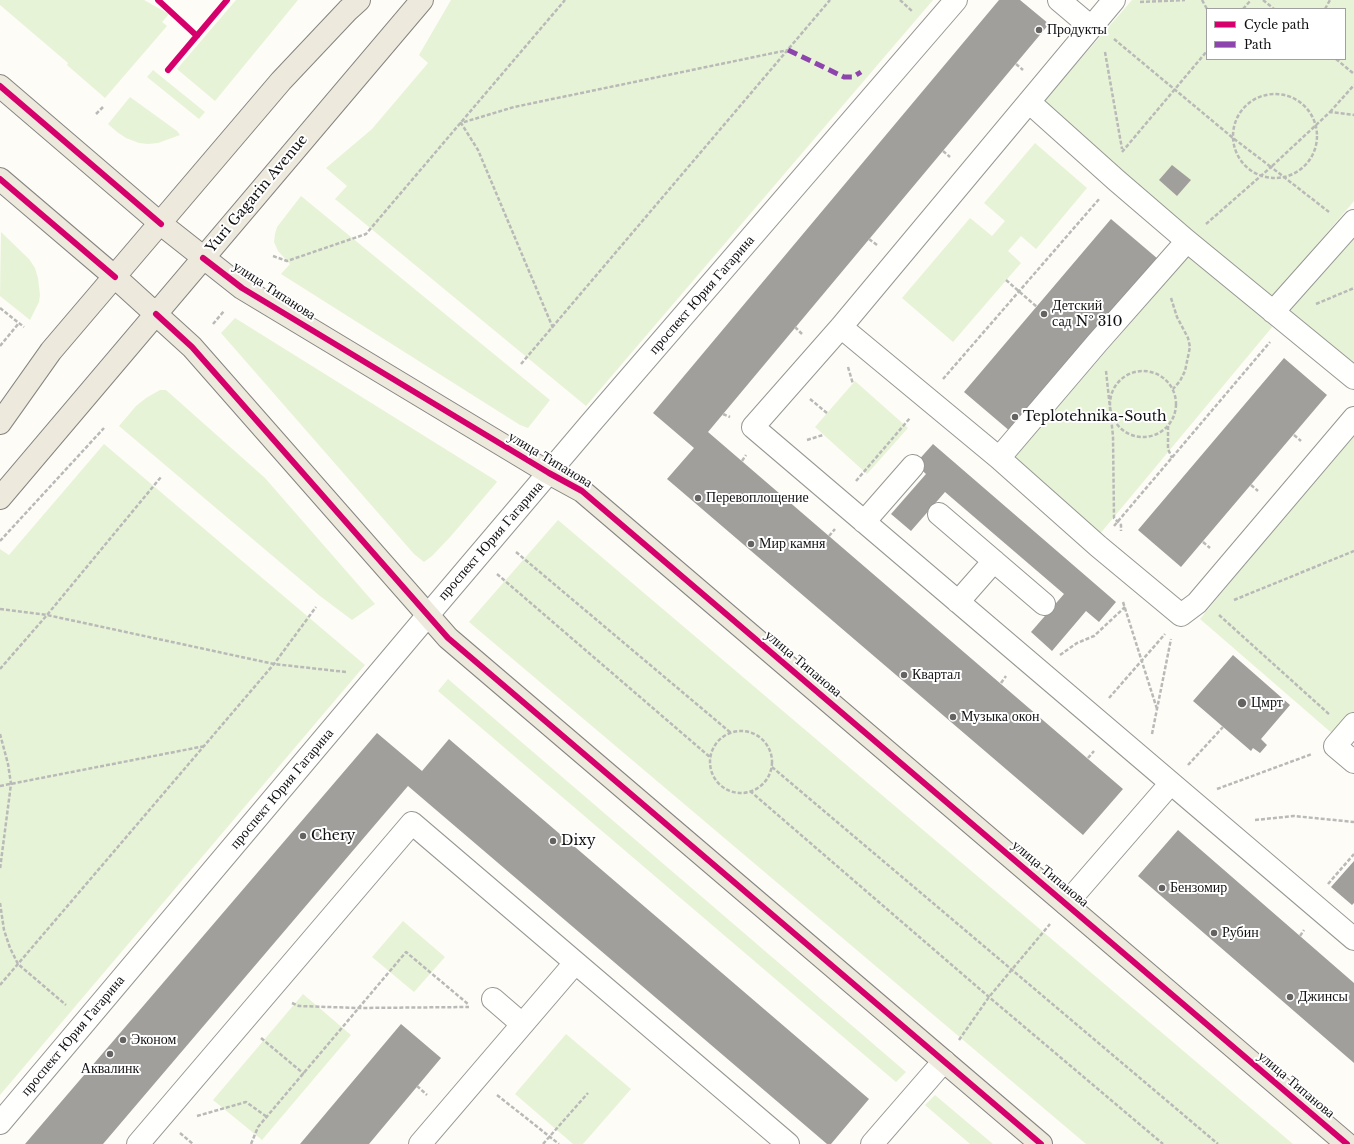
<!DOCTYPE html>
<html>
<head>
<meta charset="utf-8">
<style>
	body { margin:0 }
	#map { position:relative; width:1354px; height:1144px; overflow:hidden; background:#fdfcf7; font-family:"Libre Baskerville",serif }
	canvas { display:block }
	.legend { position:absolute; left:1206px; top:8px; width:140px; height:52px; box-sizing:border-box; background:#fff; border:1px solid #a0a0a0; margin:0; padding:5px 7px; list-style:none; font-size:12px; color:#111 }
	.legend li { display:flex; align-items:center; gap:8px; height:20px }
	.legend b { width:20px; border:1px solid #a0a0a0 }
</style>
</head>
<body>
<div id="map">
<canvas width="1354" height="1144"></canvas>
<ul class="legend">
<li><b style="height:5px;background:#d6006c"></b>Cycle path</li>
<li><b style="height:5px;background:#8e44ad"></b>Path</li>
</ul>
</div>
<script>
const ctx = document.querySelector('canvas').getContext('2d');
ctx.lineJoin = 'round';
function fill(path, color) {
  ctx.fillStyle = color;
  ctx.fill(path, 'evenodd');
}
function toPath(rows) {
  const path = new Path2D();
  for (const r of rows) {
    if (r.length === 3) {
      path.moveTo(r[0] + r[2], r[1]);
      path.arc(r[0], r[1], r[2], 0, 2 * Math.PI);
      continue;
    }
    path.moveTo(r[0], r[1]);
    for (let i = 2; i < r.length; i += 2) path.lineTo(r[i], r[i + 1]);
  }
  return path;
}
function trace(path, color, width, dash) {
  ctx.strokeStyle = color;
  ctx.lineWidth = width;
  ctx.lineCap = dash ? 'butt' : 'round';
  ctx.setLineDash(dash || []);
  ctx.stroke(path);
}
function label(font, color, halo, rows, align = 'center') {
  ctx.font = font + ' "Libre Baskerville",serif';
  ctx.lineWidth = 4;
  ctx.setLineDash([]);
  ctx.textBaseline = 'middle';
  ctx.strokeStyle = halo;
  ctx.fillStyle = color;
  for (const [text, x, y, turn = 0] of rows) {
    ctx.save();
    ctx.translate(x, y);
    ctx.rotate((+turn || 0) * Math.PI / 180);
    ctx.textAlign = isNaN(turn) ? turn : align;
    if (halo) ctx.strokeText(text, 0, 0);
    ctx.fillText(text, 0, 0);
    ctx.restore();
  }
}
const green = toPath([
	[0,0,144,0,169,14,162,22,167,26,105,98,67,65,68,63,0,5],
	[236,0,298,0,215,101,177,69],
	[451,0,933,0,586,406,335,199,347,186,326,168,372,129,428,63,419,55],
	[1132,0,1354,0,1354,201,1271,299,1043,102],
	[1207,9,1345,9,1345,59,1207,59],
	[153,70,205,112,199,119,147,77],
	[130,97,177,131,180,135,158,143,148,144,139,143,126,138,117,132,108,124],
	[1035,143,1087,188,1036,249,1021,236,1008,251,1021,263,953,342,902,298,970,218,992,236,1005,221,984,203],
	[301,196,550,400,528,428,520,425,281,274,290,264,278,251,274,242,275,234,277,227],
	[1354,229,1354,369,1284,311],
	[1,232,29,259,35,268,38,278,40,295,39,302,30,320,0,296],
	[1190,254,1273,326,1099,535,1013,459],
	[235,318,495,480,497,482,451,536,432,556,424,562,414,554,221,333],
	[855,381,908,428,867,474,815,427],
	[160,390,166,390,265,478,375,604,352,620,320,596,119,426,136,406,146,398],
	[1354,432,1354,713,1334,735,1200,619],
	[104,444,365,665,0,1095,0,549,9,555],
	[558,520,1293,1144,1086,1144,469,622],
	[448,679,906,1072,896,1082,438,691],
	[403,921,445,957,414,992,372,957],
	[303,994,351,1035,262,1140,213,1100],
	[566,1034,631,1089,583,1144,573,1144,515,1094],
	[935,1095,993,1144,970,1144,925,1105]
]);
const building = toPath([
	[999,0,1020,0,1049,24,708,432,1123,789,1083,835,667,479,694,448,653,413],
	[1172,165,1191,180,1177,196,1159,180],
	[1111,219,1158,259,1011,432,964,392],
	[1284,358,1327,395,1181,567,1138,530],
	[933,444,1116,602,1099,622,1086,611,1052,651,1031,632,1064,594,945,492,911,531,891,514,926,474,915,464],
	[1233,655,1290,705,1261,739,1267,745,1260,753,1253,748,1251,751,1193,701],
	[377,733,422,771,449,739,869,1099,831,1144,827,1144,408,786,103,1144,25,1144],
	[1178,830,1354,983,1354,1063,1138,876],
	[1354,861,1354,903,1352,905,1331,887],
	[401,1024,441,1058,369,1144,300,1144]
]);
const path = toPath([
	[900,0,912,11],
	[1202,0,1207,9],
	[1263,0,1274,9],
	[1140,2,1185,0],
	[1243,9,1251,0],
	[1325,9,1330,0],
	[1114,39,1233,138,1271,167,1330,112,1354,115],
	[1105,52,1122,149],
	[1336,59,1354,74],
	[1016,64,1023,70],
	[1275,136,42],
	[1330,112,1354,85],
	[96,114,103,107],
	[943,151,950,157],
	[1122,152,1207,51],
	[1206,224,1271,167,1329,212],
	[869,239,877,245],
	[273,256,287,261,366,234,565,0],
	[1006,280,1037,307],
	[1171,298,1177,317,1188,338,1190,347,1185,371,1180,381,1173,389],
	[1316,304,1354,288],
	[0,308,24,327],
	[213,324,224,311],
	[795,327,802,334],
	[553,328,478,150,461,123,514,107,788,50],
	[0,346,19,323],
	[521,364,830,0],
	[848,367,853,384],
	[1143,404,33],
	[1106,371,1113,436,1114,518,1121,525,1121,531],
	[943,379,1100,198],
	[810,399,827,413],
	[723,414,730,417],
	[1168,426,1168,449,1172,458],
	[1294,435,1301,441],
	[807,440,823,435],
	[742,461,746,455],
	[856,481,910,418],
	[1251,485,1258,491],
	[1114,526,1270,342],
	[829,536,835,529],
	[0,541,104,428],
	[1203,542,1210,548],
	[516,552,731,733],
	[497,574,711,758],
	[1234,600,1354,551],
	[1123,602,1157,709],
	[0,609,47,615,274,664,346,672],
	[1219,615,1330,715],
	[1060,655,1077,643,1094,636,1125,607],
	[0,669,47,615,161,477],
	[1001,683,1006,676],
	[1109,698,1165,634],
	[741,762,31],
	[0,734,8,764,11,784,0,869],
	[1152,734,1171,639],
	[1088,758,1094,751],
	[1188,765,1223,727],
	[772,767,1218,1144],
	[0,786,205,746],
	[1217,789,1312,754],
	[750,791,989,997,1163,1144],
	[1255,820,1294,816,1354,822],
	[1328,884,1354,854],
	[0,903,4,930,10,948,18,964,66,1005],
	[1300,936,1304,930],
	[0,985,274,664,316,607],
	[292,1003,299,1006,359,1008,469,1007],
	[261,1038,304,1074],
	[959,1040,989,997,1050,924],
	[417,1086,427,1095],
	[497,1095,559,1144],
	[197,1116,246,1102,267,1117],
	[180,1133,193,1144],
	[251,1144,258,1127,406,952,468,1004],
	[543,1144,588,1093]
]);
const minor = toPath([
	[1059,0,1091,27],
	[1114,0,841,327,753,427,1354,939],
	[1029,102,1116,180,1187,241,1354,378],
	[1273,312,1354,221],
	[841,327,999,458,1098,546,1181,615,1197,603,1354,418],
	[999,458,1097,343,1187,241],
	[939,514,1044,604],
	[864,522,913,466],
	[958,602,994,561],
	[1354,724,1335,746,1354,762],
	[1066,904,1171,783],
	[493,999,522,1024],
	[0,1123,428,615,590,424,956,0],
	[138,1144,412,823,788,1144],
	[420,1144,575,963],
	[872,1144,944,1061]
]);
const major = toPath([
	[0,86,161,224,242,288,549,473,582,491,1347,1144],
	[0,179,115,277,192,347,448,638,1041,1144],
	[0,423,51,351,281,81,348,10,359,0],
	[0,498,422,0]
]);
const quiet = toPath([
	[788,50,844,77,853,77,861,72]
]);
const cycleway = toPath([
	[158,0,197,36],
	[168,70,227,0],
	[0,86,161,224],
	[0,179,115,277],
	[203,258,242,288,549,473,582,491,1347,1144],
	[156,314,192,347,448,638,1041,1144]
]);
const markers = [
	[1039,30,4,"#646362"],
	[1044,314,4,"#646362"],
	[1015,417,4,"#646362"],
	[698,498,4,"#646362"],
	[751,544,4,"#646362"],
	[904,675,4,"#646362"],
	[1242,703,5,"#646362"],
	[953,717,4,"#646362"],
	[303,836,4,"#646362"],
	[553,841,4,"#646362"],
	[1162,888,4,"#646362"],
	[1214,933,4,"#646362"],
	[1290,997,4,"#646362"],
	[123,1040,4,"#646362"],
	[110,1054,4,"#646362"]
];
const poiNames = [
	["Продукты",1047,30],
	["Детский",1052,306],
	["сад № 310",1052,322],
	["Teplotehnika-South",1023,417],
	["Перевоплощение",706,498],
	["Мир камня",759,544],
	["Квартал",912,675],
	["Цмрт",1251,703],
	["Музыка окон",961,717],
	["Chery",311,836],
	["Dixy",561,841],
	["Бензомир",1170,888],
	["Рубин",1222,933],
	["Джинсы",1298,997],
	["Эконом",131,1040],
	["Аквалинк",110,1069,"center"]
];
const streetNames = [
	["Yuri Gagarin Avenue",257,194,-50],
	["улица Типанова",274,291,33],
	["проспект Юрия Гагарина",702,295,-49],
	["улица Типанова",550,460,31],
	["проспект Юрия Гагарина",491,541,-49],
	["улица Типанова",803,664,40],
	["проспект Юрия Гагарина",282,789,-50],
	["улица Типанова",1050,874,40],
	["проспект Юрия Гагарина",73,1036,-50],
	["улица Типанова",1296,1085,40]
];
fill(green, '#e7f3d7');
fill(building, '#a19f9c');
trace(minor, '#979795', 24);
trace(major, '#858482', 24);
trace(path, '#b9b9b8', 2.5, [4, 2]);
trace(minor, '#fffffe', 22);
trace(major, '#ede9dc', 22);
trace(quiet, '#8e44ad', 5, [10, 5]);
trace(cycleway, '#d6006c', 6);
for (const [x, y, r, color] of markers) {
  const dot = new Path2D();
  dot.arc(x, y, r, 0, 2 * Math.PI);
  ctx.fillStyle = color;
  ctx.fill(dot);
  trace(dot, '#fff', 1.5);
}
label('14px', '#111', '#fff', poiNames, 'left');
label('14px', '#111', '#fff', streetNames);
</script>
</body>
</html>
